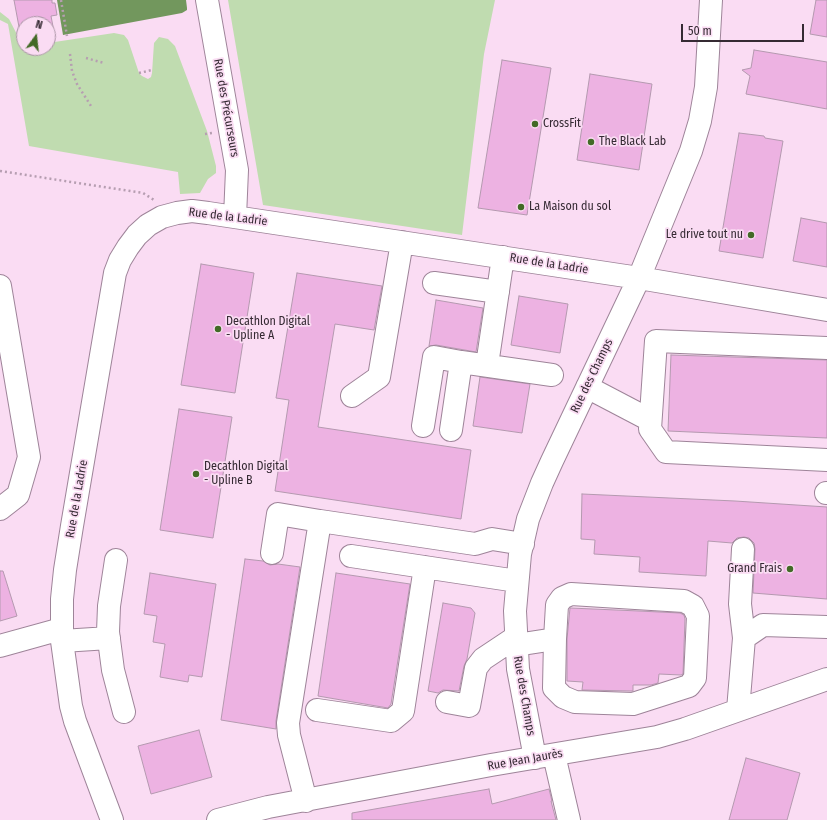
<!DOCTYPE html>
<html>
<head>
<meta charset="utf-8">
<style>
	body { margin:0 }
	#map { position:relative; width:827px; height:820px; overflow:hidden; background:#fadcf3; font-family:"Fira Sans Condensed",sans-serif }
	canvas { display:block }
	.north { position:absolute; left:16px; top:16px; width:40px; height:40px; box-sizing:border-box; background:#fadcf3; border:1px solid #ab95a6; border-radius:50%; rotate:15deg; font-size:11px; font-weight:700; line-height:16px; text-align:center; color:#352a33 }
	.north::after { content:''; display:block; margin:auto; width:14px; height:18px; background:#426a26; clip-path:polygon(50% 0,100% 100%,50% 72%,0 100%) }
	.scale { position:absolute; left:681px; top:24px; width:123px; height:18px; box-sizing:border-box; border:2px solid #352a33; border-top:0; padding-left:5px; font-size:12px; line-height:14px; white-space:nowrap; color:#352a33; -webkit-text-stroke:3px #fadcf3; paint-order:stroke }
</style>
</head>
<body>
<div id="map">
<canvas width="827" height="820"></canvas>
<div class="north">N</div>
<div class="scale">50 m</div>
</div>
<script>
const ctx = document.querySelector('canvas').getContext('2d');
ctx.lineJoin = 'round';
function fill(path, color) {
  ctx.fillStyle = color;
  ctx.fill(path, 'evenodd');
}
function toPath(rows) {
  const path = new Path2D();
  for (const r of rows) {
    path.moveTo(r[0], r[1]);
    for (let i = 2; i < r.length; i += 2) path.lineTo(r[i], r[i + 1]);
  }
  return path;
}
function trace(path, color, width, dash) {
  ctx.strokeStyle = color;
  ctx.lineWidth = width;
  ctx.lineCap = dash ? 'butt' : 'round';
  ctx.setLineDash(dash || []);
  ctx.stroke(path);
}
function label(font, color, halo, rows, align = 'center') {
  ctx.font = font + ' "Fira Sans Condensed",sans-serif';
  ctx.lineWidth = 3.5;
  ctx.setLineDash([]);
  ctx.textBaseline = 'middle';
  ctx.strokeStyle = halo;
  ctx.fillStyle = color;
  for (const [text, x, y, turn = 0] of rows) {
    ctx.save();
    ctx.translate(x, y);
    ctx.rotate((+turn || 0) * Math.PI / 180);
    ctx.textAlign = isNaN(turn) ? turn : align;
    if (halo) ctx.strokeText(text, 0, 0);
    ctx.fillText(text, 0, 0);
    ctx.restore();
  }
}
const green = toPath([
	[228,0,495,0,484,54,462,235,263,205],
	[0,12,9,19,24,48,48,48,48,43,114,33,124,35,128,40,139,73,142,76,148,79,151,77,152,73,154,43,159,37,168,39,175,46,207,131,216,166,216,173,208,179,200,193,180,194,178,172,29,146,8,24,0,20]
]);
const water = toPath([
	[57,0,186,0,187,8,187,10,182,13,63,35]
]);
const building = toPath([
	[14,0,52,0,52,3,55,3,57,15,51,16,55,37,48,38,48,24,24,24,24,42,22,43,14,0],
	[816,0,827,0,827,37,810,34,816,0],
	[754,50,827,62,827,109,746,94,750,76,742,70,751,68,754,50],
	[502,60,551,68,527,215,478,208,502,60],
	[590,74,652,84,639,170,577,160,590,74],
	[739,133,764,136,765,138,783,141,763,258,719,251,739,133],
	[801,218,827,223,827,267,793,261,801,218],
	[201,264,254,273,235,393,181,385,201,264],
	[297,273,382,286,374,330,335,324,318,427,471,450,461,519,275,491,289,400,276,398,297,273],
	[519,296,568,304,560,353,511,345,519,296],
	[436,300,483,308,476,352,436,345,429,346,436,300],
	[671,355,827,360,827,438,668,431,671,355],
	[480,377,530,384,522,433,473,426,480,377],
	[179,409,232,417,213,538,160,530,179,409],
	[582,494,735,501,827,507,827,599,753,593,755,549,754,543,749,538,744,537,737,538,732,543,708,541,706,576,639,572,640,557,594,554,595,540,581,539,582,494],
	[245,559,263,561,270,565,278,564,300,567,276,721,276,729,221,720,245,559],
	[0,571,3,571,17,616,0,621,0,571],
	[150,573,216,584,202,677,189,675,188,682,160,677,165,644,153,642,157,616,144,614,150,573],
	[336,573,410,584,391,704,388,708,318,696,336,573],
	[443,603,471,608,475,613,467,659,464,666,459,691,443,690,438,693,428,691,443,603],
	[570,608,639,611,680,613,684,615,685,619,683,674,681,675,659,674,658,683,651,685,633,685,633,691,631,691,582,690,583,682,567,681,567,639,570,608],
	[199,730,212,777,151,794,138,746,199,730],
	[746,758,800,773,787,820,729,820,746,758],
	[489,789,492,804,549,789,552,801,551,801,556,820,352,820,352,813,489,789]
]);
const path = toPath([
	[61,0,67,36],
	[70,54,72,71,77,84,91,106],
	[86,58,104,63],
	[139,73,152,70],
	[205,134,212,133],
	[0,171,143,193,154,200]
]);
const minor = toPath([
	[207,0,237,170,235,217],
	[434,283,498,292],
	[0,286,29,457,18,495,0,509],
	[827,348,656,341,650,429,666,452,827,460],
	[487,365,503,257],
	[587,387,650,420],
	[352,396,379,377,402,242],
	[423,426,434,357,461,362],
	[451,430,461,362,552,375],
	[826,493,827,493],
	[743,549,740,604,744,638],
	[272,553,278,514,320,521],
	[351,556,517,581],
	[116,560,109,606,108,632,113,670,124,712],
	[62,641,109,638],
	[516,645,555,639,557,605,562,598,571,594,684,601,693,606,698,616,695,678,689,686,633,704,575,702,563,697,554,688,555,639],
	[0,646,61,629],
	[447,702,469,706,476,668,483,659,516,637],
	[317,710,391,721,403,711,425,567],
	[738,710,744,638,763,625,827,627],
	[554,755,569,820],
	[535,758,518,669,515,611,520,554,528,519,542,483,552,461,639,278,691,151,700,121,706,87,711,0],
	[306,801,289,735,288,723,320,521,475,544,492,539,523,544],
	[112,820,75,721,71,706,62,641,62,599,65,570,72,526,115,273,120,260,128,247,137,235,148,225,162,217,177,213,192,211,208,213,639,278,827,310],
	[218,820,268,807,491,765,657,737,685,729,827,679]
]);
const markers = [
	[535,124,4,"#426a26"],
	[591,142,4,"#426a26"],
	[521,207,4,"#426a26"],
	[751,235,4,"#426a26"],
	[218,329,4,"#426a26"],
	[196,474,4,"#426a26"],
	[790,569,4,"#426a26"]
];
const streetNames = [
	["Rue des Précurseurs",226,108,80],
	["Rue de la Ladrie",228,217,7],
	["Rue de la Ladrie",549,264,9],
	["Rue des Champs",592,376,-64],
	["Rue de la Ladrie",77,499,-80],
	["Rue des Champs",524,696,80],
	["Rue Jean Jaurès",525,760,-10]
];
const poiNames = [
	["CrossFit",543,124],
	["The Black Lab",599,142],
	["La Maison du sol",529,207],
	["Le drive tout nu",743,235,"right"],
	["Decathlon Digital",226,322],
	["- Upline A",226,336],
	["Decathlon Digital",204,467],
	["- Upline B",204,481],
	["Grand Frais",782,569,"right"]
];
fill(green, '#c0dcb0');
fill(water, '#72975d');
fill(building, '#edb2e2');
trace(building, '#b499af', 1);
trace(minor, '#9e8499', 24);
trace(path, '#b69eb1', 2.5, [2, 3]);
trace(minor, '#fff', 22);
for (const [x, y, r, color] of markers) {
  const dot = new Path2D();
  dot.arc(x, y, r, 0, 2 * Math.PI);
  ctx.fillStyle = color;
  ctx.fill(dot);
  trace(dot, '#fadcf3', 1.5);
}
label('12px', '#352a33', '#fadcf3', streetNames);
label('12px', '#352a33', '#fadcf3', poiNames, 'left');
</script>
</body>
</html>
